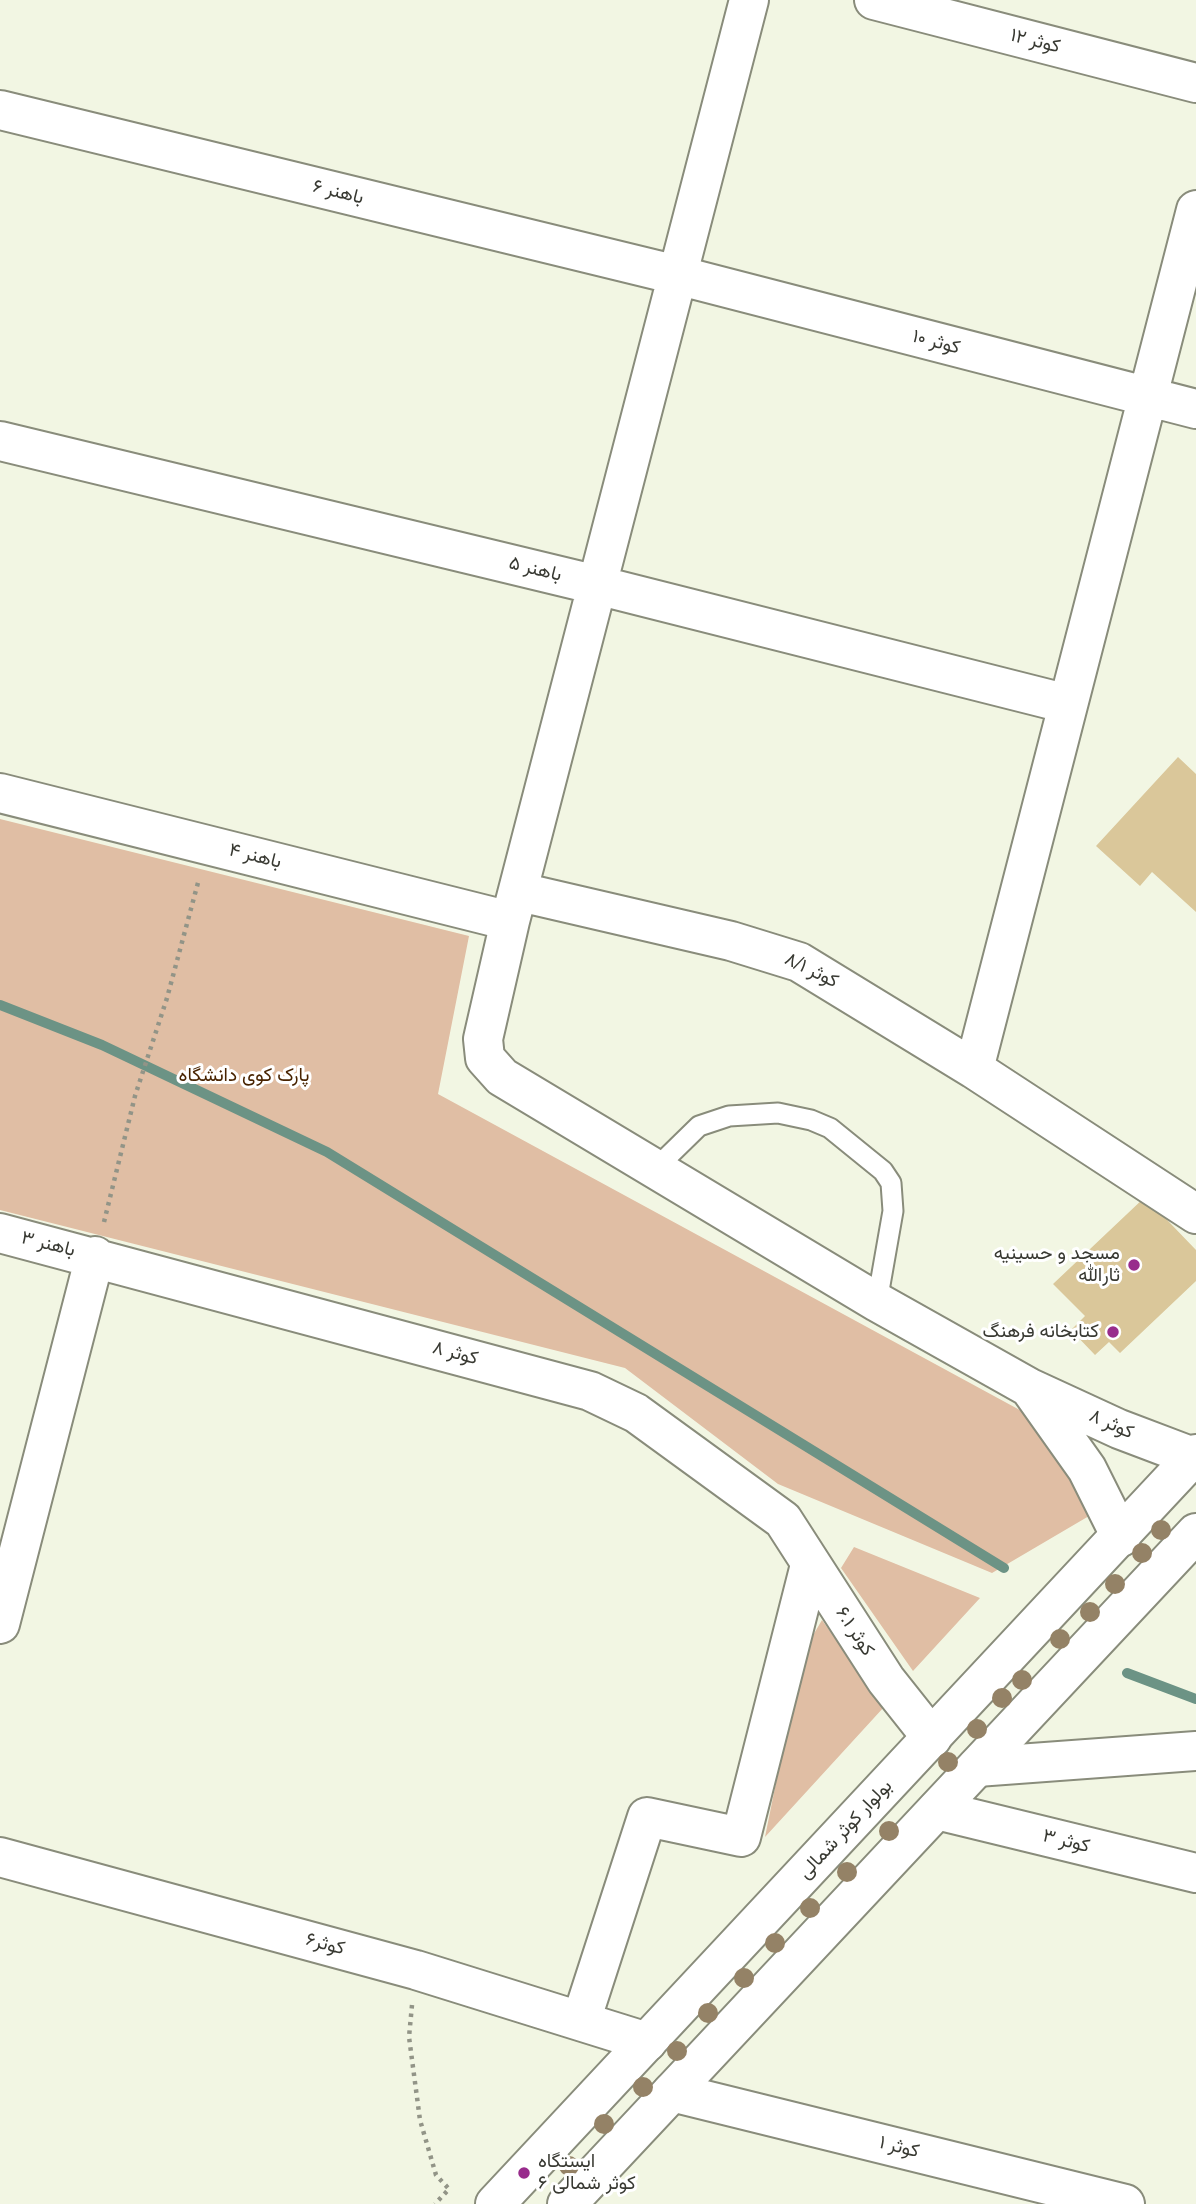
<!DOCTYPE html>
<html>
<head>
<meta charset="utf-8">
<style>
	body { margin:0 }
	canvas { display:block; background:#f2f6e3 }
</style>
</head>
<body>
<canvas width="1196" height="2204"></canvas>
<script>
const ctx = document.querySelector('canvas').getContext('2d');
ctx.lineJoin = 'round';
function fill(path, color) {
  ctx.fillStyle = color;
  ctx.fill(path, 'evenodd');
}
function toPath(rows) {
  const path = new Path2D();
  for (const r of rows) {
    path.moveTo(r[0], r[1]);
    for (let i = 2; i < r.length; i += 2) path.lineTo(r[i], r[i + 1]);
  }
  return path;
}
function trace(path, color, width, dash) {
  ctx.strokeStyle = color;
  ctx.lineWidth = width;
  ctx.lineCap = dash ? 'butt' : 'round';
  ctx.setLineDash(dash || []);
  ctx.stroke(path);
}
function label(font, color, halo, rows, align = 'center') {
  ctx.font = font + ' "Nunito Sans",Vazirmatn,sans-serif';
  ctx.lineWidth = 6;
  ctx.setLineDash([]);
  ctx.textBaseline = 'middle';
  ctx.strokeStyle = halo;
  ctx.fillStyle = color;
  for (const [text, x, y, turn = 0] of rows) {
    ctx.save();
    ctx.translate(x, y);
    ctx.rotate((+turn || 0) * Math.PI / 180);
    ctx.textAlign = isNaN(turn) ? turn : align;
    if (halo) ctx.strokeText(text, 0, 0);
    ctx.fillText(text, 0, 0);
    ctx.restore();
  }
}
const green = toPath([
	[0,819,469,936,438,1094,1040,1421,1089,1516,992,1573,778,1484,625,1368,0,1210],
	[854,1547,980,1598,913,1671,841,1568],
	[822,1620,884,1707,765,1837,802,1654]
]);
const stream = toPath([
	[0,1005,102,1045,327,1152,1004,1568],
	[1127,1673,1196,1699]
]);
const building = toPath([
	[1178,757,1196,774,1196,912,1152,872,1140,886,1096,846],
	[1145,1197,1196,1250,1196,1281,1120,1353,1109,1342,1095,1355,1071,1330,1085,1316,1053,1284]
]);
const path = toPath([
	[104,1222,135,1096,167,998,199,879],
	[412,2005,409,2037,420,2120,436,2175,449,2189,435,2204]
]);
const service = toPath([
	[655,1169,699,1126,729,1116,778,1113,811,1120,830,1128,883,1171,891,1183,893,1211,877,1302]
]);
const minor = toPath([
	[749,0,510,921,483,1039,485,1058,502,1077,877,1302,1030,1388,1119,1429,1193,1457],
	[874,0,1196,83],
	[0,110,677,275,1196,409],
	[0,441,597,585,1068,704],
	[0,793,510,921],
	[520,892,731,941,799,962,974,1069,1196,1214],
	[974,1069,1196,210],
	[0,1233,590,1391,636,1413,783,1520,886,1680,932,1738],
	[1031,1390,1087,1469,1121,1537],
	[0,1624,95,1256],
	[977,1767,1196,1751],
	[937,1810,1196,1873],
	[0,1857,416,1970,647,2042],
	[581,2021,647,1817,741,1837,810,1565],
	[672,2092,1125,2204]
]);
const tertiary = toPath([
	[495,2204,1196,1454],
	[567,2204,1196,1533]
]);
const trees = [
	[1161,1530],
	[1142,1553],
	[1115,1584],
	[1090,1612],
	[1060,1639],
	[1022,1680],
	[1002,1698],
	[977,1729],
	[948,1762],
	[889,1831],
	[847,1872],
	[810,1908],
	[775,1943],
	[744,1978],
	[708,2013],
	[677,2051],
	[643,2087],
	[604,2124],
	[569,2166]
];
const markers = [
	[1134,1265,7,"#982b8c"],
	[1113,1332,7,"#982b8c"],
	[524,2173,7,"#982b8c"]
];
const streetNames = [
	["کوثر ۱۲",1035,42,14],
	["باهنر ۶",338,193,14],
	["کوثر ۱۰",936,343,15],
	["باهنر ۵",535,570,14],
	["باهنر ۴",255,857,14],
	["کوثر ۸/۱",811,971,26],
	["باهنر ۳",48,1245,14],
	["کوثر ۸",455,1354,15],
	["کوثر ۸",1111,1425,24],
	["کوثر ۶.۱",854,1632,57],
	["بولوار کوثر شمالی",846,1830,-47],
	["کوثر ۳",1066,1842,14],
	["کوثر۶",325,1945,15],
	["کوثر ۱",899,2148,14]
];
const parkNames = [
	["پارک کوی دانشگاه",244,1076]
];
const poiNames = [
	["مسجد و حسینیه",1120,1254],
	["ثارالله",1120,1276],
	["کتابخانه فرهنگ",1099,1332],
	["ایستگاه",538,2162,"left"],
	["کوثر شمالی ۶",538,2184,"left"]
];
fill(green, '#e0bea4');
trace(stream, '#6c9385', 10);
fill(building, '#dac79a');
trace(service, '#898c7b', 23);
trace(minor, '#898c7b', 42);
trace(tertiary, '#898c7b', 42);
trace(path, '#929487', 4.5, [3.5, 5]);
trace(service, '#fff', 19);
trace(minor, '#fff', 38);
trace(tertiary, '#fff', 38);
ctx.fillStyle = '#948266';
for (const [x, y] of trees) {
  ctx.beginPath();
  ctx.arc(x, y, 10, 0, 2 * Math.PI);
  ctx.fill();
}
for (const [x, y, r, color] of markers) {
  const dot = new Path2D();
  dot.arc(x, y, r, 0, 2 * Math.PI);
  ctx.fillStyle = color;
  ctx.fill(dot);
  trace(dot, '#fff', 2.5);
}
label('19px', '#383932', '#fff', streetNames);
label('19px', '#482300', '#fff', parkNames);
label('19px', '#383932', '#fff', poiNames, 'right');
</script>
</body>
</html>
